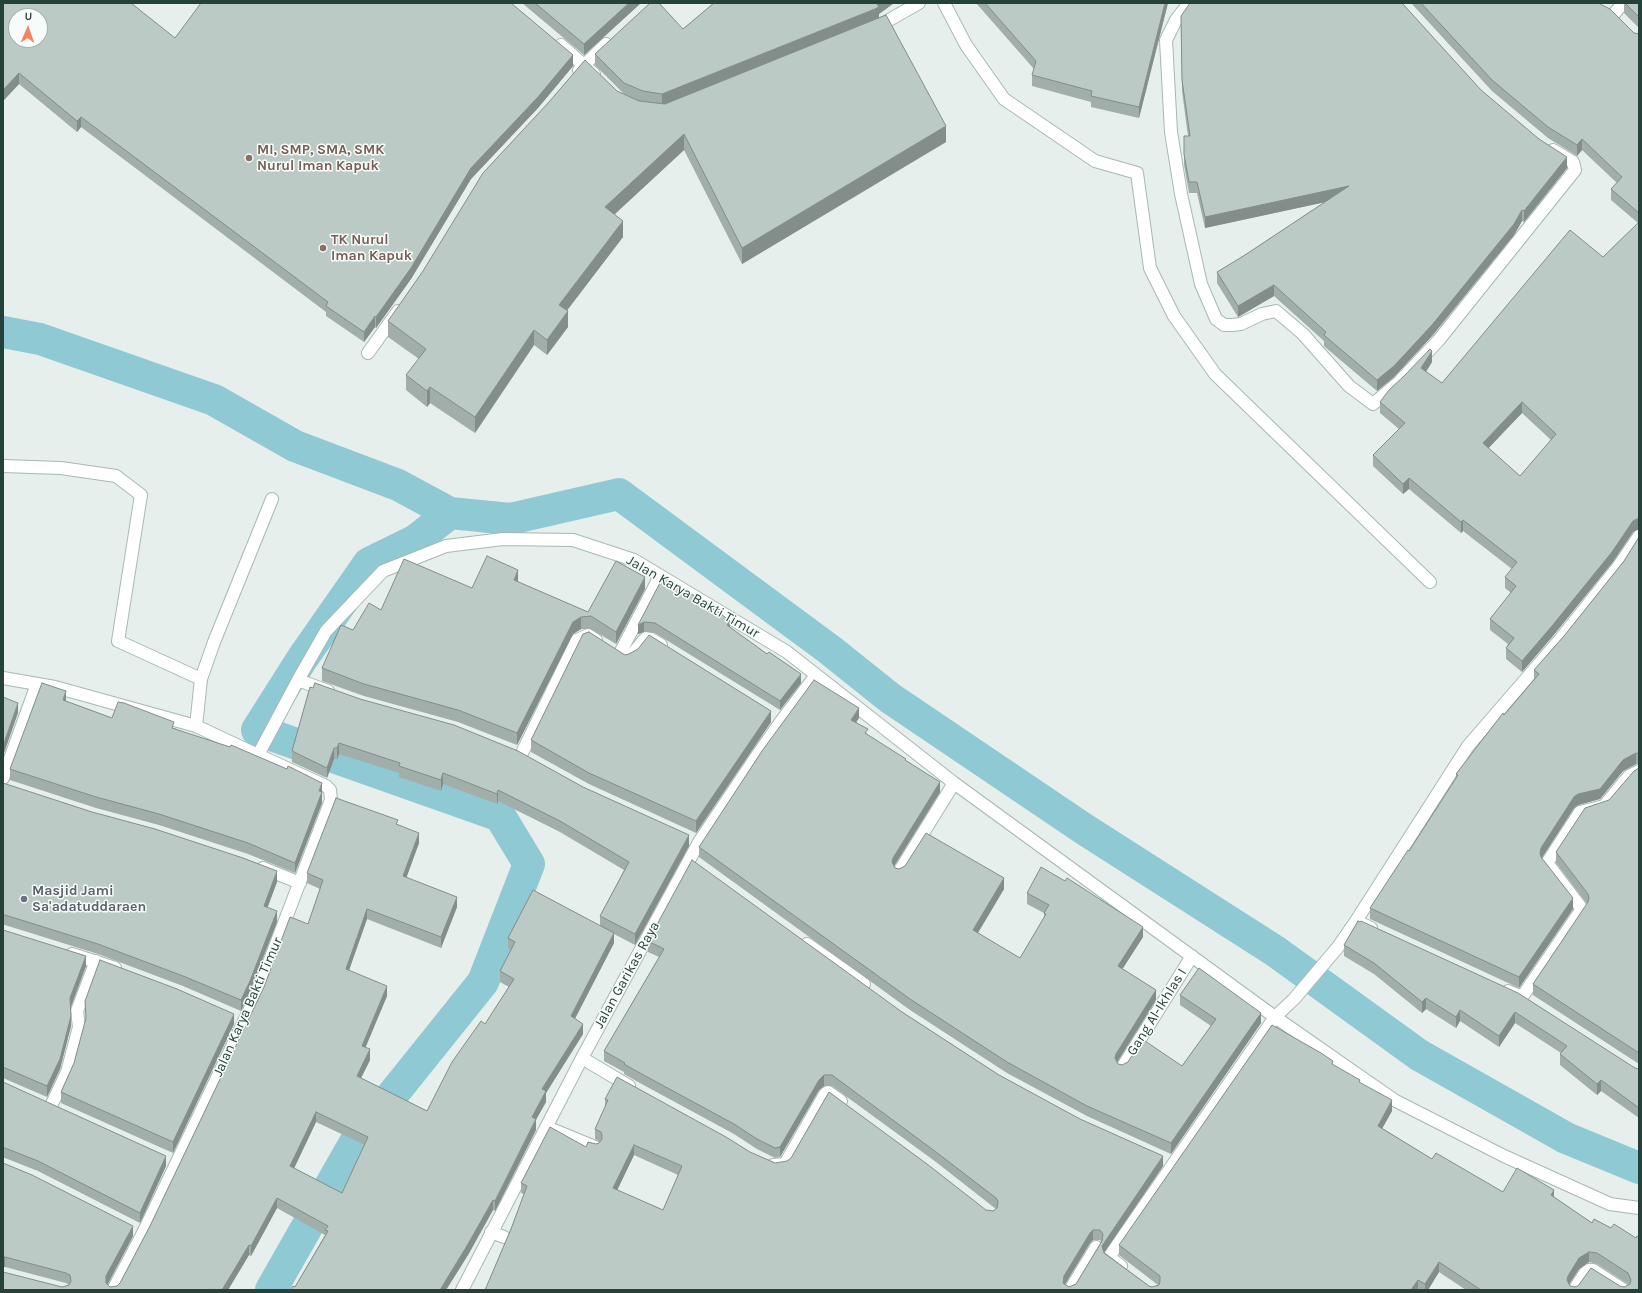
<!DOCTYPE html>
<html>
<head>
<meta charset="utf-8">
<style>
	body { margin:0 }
	#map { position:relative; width:1642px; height:1293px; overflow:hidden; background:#e6efeb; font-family:Karla,sans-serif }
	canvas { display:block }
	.frame { position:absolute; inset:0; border:4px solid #24423a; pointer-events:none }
	.north { position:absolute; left:8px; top:8px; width:40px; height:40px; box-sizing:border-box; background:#f7fbf9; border:1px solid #a3b1ad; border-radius:50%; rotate:2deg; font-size:11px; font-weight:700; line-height:16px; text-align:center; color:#24423a }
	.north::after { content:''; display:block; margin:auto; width:14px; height:18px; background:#f4845f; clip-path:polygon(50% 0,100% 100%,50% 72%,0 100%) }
</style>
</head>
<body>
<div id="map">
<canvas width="1642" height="1293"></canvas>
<div class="frame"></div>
<div class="north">U</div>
</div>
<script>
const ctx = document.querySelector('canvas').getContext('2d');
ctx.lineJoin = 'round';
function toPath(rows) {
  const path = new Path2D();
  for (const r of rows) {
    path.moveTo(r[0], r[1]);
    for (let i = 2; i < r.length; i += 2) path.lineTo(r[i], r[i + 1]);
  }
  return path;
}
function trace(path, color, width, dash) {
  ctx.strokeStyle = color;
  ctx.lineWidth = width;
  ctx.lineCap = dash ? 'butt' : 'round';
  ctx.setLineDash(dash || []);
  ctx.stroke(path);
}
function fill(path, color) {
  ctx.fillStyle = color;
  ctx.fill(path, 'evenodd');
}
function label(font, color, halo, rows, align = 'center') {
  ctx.font = font + ' Karla,sans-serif';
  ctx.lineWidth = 3;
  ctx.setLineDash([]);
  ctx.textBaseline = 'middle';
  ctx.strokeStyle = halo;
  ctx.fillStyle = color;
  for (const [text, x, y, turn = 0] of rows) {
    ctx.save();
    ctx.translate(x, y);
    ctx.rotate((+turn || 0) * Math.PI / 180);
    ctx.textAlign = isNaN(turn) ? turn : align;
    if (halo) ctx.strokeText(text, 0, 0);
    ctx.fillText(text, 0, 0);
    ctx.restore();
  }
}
const canal = toPath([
	[3,332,40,339,214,400,295,446,398,485,450,513,510,519,619,494,830,650,890,698,1084,829,1275,951,1419,1055,1566,1138,1639,1168],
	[271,1290,357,1139,483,982,529,864,500,816,257,730,302,659,369,563,416,540,450,513]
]);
const lane = toPath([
	[3,466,61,468,116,476,141,495,118,641,201,679],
	[196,726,201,679,214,642,272,499]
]);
const street = toPath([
	[944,3,966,45,1004,99,1095,161,1137,173,1150,268,1174,316,1215,374,1430,582],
	[1189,3,1176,20,1166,40,1171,132,1181,194,1201,284,1216,319,1224,325,1232,325,1241,324,1262,314,1276,311,1303,334,1349,386,1373,404,1399,382,1438,341,1575,170,1573,162,1553,150],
	[1614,14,1623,3],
	[875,28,919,3],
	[561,45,594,74],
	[579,70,606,44],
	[368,353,398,311],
	[619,655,660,576],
	[623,657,626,659,630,657,643,641,646,638,651,639,661,645],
	[3,678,55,687,196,726,258,755,298,680,326,631,383,571,446,546,503,539,573,540,634,560,787,652,954,783,1275,1017,1394,1100,1504,1156,1610,1204,1639,1208],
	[298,680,328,691],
	[521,755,577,640,588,635,596,640],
	[3,778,37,684],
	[263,868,300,883],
	[899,872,954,783],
	[1356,921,1468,746,1558,642,1618,567,1639,536],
	[807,944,864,984],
	[72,954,115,968],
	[1508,991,1522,997,1582,909,1547,863,1580,812,1604,806,1629,776,1639,771],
	[582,1058,629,1086],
	[1122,1068,1192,956],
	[51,1106,67,1072,79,1027,77,1011,96,961],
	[549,1128,595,1147],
	[773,1165,785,1164,825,1094,828,1092,841,1101],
	[491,1232,504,1237],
	[1121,1266,1109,1257,1275,1017,1294,999,1338,947,1356,921,1371,928],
	[113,1290,143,1233,257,994,331,800,330,790,326,786,258,755],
	[462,1290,582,1058,699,842,756,757,782,720,816,675],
	[1070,1290,1096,1247],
	[1574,1290,1585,1273,1589,1270,1593,1270,1624,1290]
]);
const wall = toPath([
	[3,3,175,38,573,66,538,108,471,179,411,279,376,328,375,327,364,342,326,316,326,312,81,127,77,132,19,84,4,100,3,99],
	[522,3,641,3,584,55],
	[714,3,894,3,879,14,879,18,946,142,742,264,684,150,614,215,623,237,567,310,568,327,547,355,534,345,475,433,430,403,427,407,406,390,406,375,419,359,388,337,388,321,617,91,641,101,624,94,595,65,595,54,683,29],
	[976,3,1168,3,1139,118,1091,107,1091,102,1032,86,1032,75,1034,69],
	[1411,3,1598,3,1634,33,1639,34,1639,529,1633,532,1612,563,1552,637,1522,672,1506,659,1506,648,1508,644,1490,630,1490,619,1511,593,1505,588,1505,577,1512,569,1463,531,1461,533,1409,489,1403,494,1373,466,1373,455,1399,429,1380,413,1380,402,1432,362,1426,372,1442,383,1603,257,1638,223,1611,200,1611,189,1617,183,1582,150,1577,156,1548,138,1492,91],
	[1522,413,1551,440,1520,476,1488,448],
	[1624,3,1639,3,1639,28,1624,13],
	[1181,16,1481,90,1567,168,1524,222,1522,221,1514,235,1432,336,1394,377,1377,391,1325,347,1324,346,1324,341,1274,296,1238,317,1217,283,1217,272,1245,255,1325,202,1205,228,1197,193,1189,193,1184,165,1184,136,1188,136,1182,91],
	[1639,537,1639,764,1636,764,1623,771,1600,799,1578,805,1574,808,1542,858,1573,909,1519,988,1370,919,1370,908,1409,851,1456,778,1456,774,1534,679,1534,670,1564,636,1624,561],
	[663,577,730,627,801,683,780,710,655,633,644,632,638,634],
	[518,582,588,612,645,589,616,644,591,629,581,629,573,634,517,745,458,722,364,696,322,681,322,668,353,630,381,610,472,588],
	[625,655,771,722,696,833,589,784,531,752,531,740],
	[310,687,689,846,635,945,614,934,614,943,575,1019,583,1034,546,1093,546,1102,536,1119,536,1130,495,1211,493,1210,468,1255,446,1290,290,1290,295,1287,325,1235,277,1208,251,1256,249,1255,228,1290,3,1290,62,1287,69,1285,66,1283,5,1267,3,1267,3,1163,133,1236,108,1284,110,1287,117,1286,120,1283,308,924,320,889,307,883,307,873,398,825,419,843,406,878,457,907,441,948,367,919,349,970,387,996,365,1047,370,1060,361,1078,427,1111,485,1024,509,987,500,982,500,971,511,950,508,948,508,938,600,926,600,916,624,870,560,832,498,801,497,804,443,784,441,791,399,777,399,773,339,754,337,759,334,759,327,778,292,762,292,751],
	[316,1122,365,1145,342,1193,294,1168],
	[66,701,112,718,174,728,322,793,322,803,295,873,248,854,159,825,96,808,10,780,10,769],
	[859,718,856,722,868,735,906,761,940,792,894,866,895,868,1004,889,978,933,1020,958,1044,918,1044,913,1027,904,1027,893,1143,937,1122,969,1156,1000,1117,1062,1118,1064,1122,1065,1182,1066,1211,1026,1180,1005,1180,995,1261,1023,1171,1154,1087,1116,1007,1073,910,1010,699,857,699,847],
	[1639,768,1639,1064,1533,995,1533,984,1587,904,1556,863,1556,852,1609,800],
	[3,783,277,882,267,908,277,922,250,991,241,1011,183,986,98,954,5,925,3,925],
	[1358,921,1635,1068,1639,1069,1639,1118,1601,1091,1597,1095,1560,1065,1560,1054,1561,1053,1515,1023,1499,1047,1460,1021,1456,1028,1426,1009,1422,1013,1374,974,1344,956,1344,945],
	[3,930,86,966,71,1007,71,1026,60,1069,47,1097,3,1078],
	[648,941,902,1012,999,1075,1163,1166,1104,1252,1149,1286,1152,1287,1158,1285,1119,1255,1119,1245,1333,1065,1360,1083,1392,1111,1382,1128,1432,1159,1503,1192,1554,1197,1592,1223,1611,1228,1636,1238,1639,1290,1466,1290,1439,1272,1428,1290,485,1290,511,1229,524,1194,521,1193,521,1183,586,1147,599,1143,600,1142,595,1139,595,1129,605,1107,605,1099,750,1152,775,1163,986,1210,993,1211,996,1209,936,1162,832,1086,824,1086,819,1090,780,1157,775,1158,757,1149,734,1134,638,1082,624,1074,624,1072,604,1061,604,1051,659,957,648,952],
	[634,1155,678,1175,663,1210,617,1190],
	[1093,1240,1100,1240,1101,1242,1076,1284,1069,1287,1065,1284,1090,1243],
	[1589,1262,1597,1264,1628,1284,1629,1285,1624,1287,1620,1286,1574,1287,1570,1286,1569,1284,1579,1269],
	[85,1001,234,1024,173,1153,61,1103,61,1092,74,1063,86,1021],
	[3,1082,166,1166,140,1223,38,1171,5,1158,3,1158]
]);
const shadedWall = toPath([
	[629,3,641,3,584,55,584,44],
	[879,3,894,3,879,14,879,18,662,105,662,94],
	[1165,3,1168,3,1139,118,1139,107],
	[573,55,573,66,538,108,471,179,411,279,376,328,376,317,471,168],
	[19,73,19,84,4,100,4,89],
	[81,117,81,127,77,132,77,121],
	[946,126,946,142,742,264,742,248],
	[684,134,684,150,605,223,605,207],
	[1582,139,1582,150,1577,156,1577,145],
	[1567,157,1567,168,1524,222,1524,211],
	[1349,186,1349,197,1205,228,1205,217],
	[1522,210,1522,221,1514,235,1432,336,1394,377,1377,391,1377,380],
	[623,221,623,237,559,321,559,305],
	[1274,285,1274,296,1238,317,1238,306],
	[568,311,568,327,547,355,547,340],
	[375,316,375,327,364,342,364,332],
	[534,330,534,345,475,433,475,417],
	[1432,351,1432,362,1421,379,1421,368],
	[430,387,430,403,427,407,427,391],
	[1522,402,1522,413,1483,454,1483,443],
	[1409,478,1409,489,1403,494,1403,484],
	[1639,518,1639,529,1633,532,1612,563,1552,637,1522,672,1522,661,1633,521],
	[1463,520,1463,531,1461,533,1461,522],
	[518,570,518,582,514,580],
	[645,577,645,589,616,644,616,632],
	[581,617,581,629,573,634,517,745,517,733,573,622],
	[730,621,730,630,727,625],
	[644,622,644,632,638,634,638,625],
	[801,674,801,683,780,710,780,701],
	[66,691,66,702,63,700],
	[18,703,18,713,3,756,3,746],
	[859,708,859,718,851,730,851,720],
	[771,711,771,722,696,833,696,821],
	[339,743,339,754,337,759,337,748],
	[334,748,334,759,327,778,327,768],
	[1636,753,1636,764,1623,771,1600,799,1578,805,1574,808,1541,859,1540,853,1541,848,1574,797,1623,760],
	[443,773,443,784,441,791,441,780],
	[940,782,940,792,893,868,892,862,893,858],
	[322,783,322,803,295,873,295,863],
	[498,790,498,801,497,804,497,794],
	[419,833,419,843,403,887,403,876],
	[689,835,689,846,635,945,635,934],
	[277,871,277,882,264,917,264,906],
	[1004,878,1004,889,973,941,973,930],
	[457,897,457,907,441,948,441,937],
	[1573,898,1573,909,1519,988,1519,977],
	[367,909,367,919,346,979,346,969],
	[277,911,277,922,250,991,241,1011,241,1000],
	[1143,927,1143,937,1118,976,1118,966],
	[614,933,614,943,571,1026,571,1016],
	[86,956,86,966,70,1009,70,998],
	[387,986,387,996,362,1056,362,1046],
	[1156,990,1156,1000,1116,1064,1115,1058,1116,1054],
	[1426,998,1426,1009,1422,1013,1422,1002],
	[1460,1010,1460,1021,1456,1028,1456,1017],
	[1515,1012,1515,1023,1499,1047,1499,1036],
	[1261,1013,1261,1023,1171,1154,1171,1143],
	[234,1014,234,1024,173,1153,173,1142],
	[71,1016,71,1026,60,1069,47,1097,47,1086],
	[583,1024,583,1034,546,1093,546,1102,532,1127,532,1117,542,1089],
	[370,1049,370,1060,357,1086,357,1076],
	[824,1075,824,1086,819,1090,780,1157,780,1147,819,1080],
	[1601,1080,1601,1091,1597,1095,1597,1084],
	[1392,1100,1392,1111,1378,1136,1378,1126],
	[316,1112,316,1122,290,1177,290,1166],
	[536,1119,536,1130,495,1211,495,1201],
	[634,1145,634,1155,613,1199,613,1188],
	[166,1156,166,1166,140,1223,140,1213],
	[1163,1156,1163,1166,1102,1256,1102,1246],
	[1554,1190,1554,1200,1551,1195],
	[277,1198,277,1208,251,1256,251,1246],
	[493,1200,493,1210,468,1255,446,1290,440,1290],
	[133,1226,133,1236,106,1287,106,1276],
	[1093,1230,1093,1240,1090,1243,1064,1286,1064,1276,1090,1233],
	[249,1245,249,1255,228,1290,222,1290],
	[1589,1252,1589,1262,1579,1269,1568,1286,1567,1280,1568,1276,1579,1258],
	[3,1257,5,1257,5,1267,3,1267],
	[1439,1262,1439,1272,1428,1290,1425,1290,1425,1284],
	[1418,1280,1418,1290,1411,1290]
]);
const building = toPath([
	[3,3,131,3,175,38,201,3,511,3,573,55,538,97,471,168,411,268,376,317,375,316,364,332,326,306,328,302,81,117,77,121,19,73,4,89,3,88,3,3],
	[16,16,40,16,40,40,16,40,16,16],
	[535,3,629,3,584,44,535,3],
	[650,3,659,3,683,29,714,3,879,3,877,4,879,7,875,9,662,94,643,91,624,83,595,54,650,3],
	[985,3,1165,3,1139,107,1091,96,1092,91,1032,75,1036,61,985,3],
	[1190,3,1402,3,1481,90,1539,139,1567,157,1524,211,1522,210,1514,224,1432,325,1394,366,1377,380,1325,336,1324,335,1326,332,1274,285,1238,306,1217,272,1245,255,1349,186,1205,217,1197,182,1189,182,1184,154,1184,136,1190,136,1182,80,1181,16,1190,3],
	[1421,3,1598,3,1610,9,1634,33,1639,34,1639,213,1611,189,1622,177,1582,139,1577,145,1548,127,1492,80,1421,3],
	[1625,3,1639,3,1639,17,1625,3],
	[886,15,946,126,742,248,684,134,605,207,623,221,559,305,568,311,547,340,534,330,475,417,430,387,427,391,406,375,426,349,388,321,423,271,483,173,549,102,585,60,617,91,639,101,665,104,886,15],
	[1639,222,1639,518,1633,521,1612,552,1552,626,1522,661,1506,648,1514,638,1490,619,1516,586,1505,577,1517,562,1463,520,1461,522,1409,478,1403,484,1373,455,1405,423,1380,402,1389,390,1404,376,1430,349,1432,351,1421,368,1442,383,1570,230,1603,257,1639,222],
	[1522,402,1556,434,1520,476,1483,443,1522,402],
	[1639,537,1639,754,1636,753,1623,760,1600,789,1578,794,1574,797,1541,848,1540,853,1541,857,1573,898,1519,977,1370,908,1408,850,1409,851,1458,775,1456,774,1503,713,1504,715,1539,674,1534,670,1564,636,1624,561,1639,537],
	[487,556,518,570,514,580,588,612,616,561,645,577,616,632,591,616,581,617,573,622,517,733,458,710,364,684,322,668,341,625,353,630,369,603,381,610,404,559,472,588,487,556],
	[663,577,708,604,730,621,727,625,767,654,769,652,801,674,780,701,655,623,644,622,638,625,663,577],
	[589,632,625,655,629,654,638,649,649,635,771,711,696,821,589,773,531,740,583,634,589,632],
	[814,680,859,708,851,720,868,729,865,733,906,759,905,760,940,782,893,858,892,862,895,868,899,869,905,866,926,833,1004,878,973,930,1020,958,1046,914,1044,913,1049,905,1027,893,1041,867,1065,881,1067,878,1143,927,1118,966,1156,990,1116,1054,1115,1058,1118,1064,1122,1065,1128,1062,1142,1039,1182,1066,1216,1019,1180,995,1199,968,1261,1013,1171,1143,1087,1106,1007,1062,910,999,699,847,762,751,814,680],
	[42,683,66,691,63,700,112,718,118,702,124,703,174,722,172,728,230,747,231,745,287,769,288,766,322,783,319,791,322,792,295,863,248,843,159,814,96,797,10,769,42,683],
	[315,683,360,699,454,725,518,751,583,787,689,835,635,934,600,916,629,862,560,821,498,790,497,794,443,773,441,780,399,766,400,763,339,743,337,748,334,748,327,768,292,751,310,687,313,688,315,683],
	[3,697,18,703,3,746,3,697],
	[1639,768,1639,1053,1533,984,1588,902,1589,898,1588,894,1556,852,1585,808,1609,800,1634,771,1639,768],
	[3,783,92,812,155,829,243,858,277,871,264,906,277,911,250,981,241,1000,183,976,98,944,5,915,3,915,3,783],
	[336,798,398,820,396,824,419,833,403,876,457,897,441,937,367,909,346,969,387,986,362,1046,370,1049,357,1076,427,1111,452,1062,481,1021,485,1024,514,979,500,971,515,942,508,938,533,890,614,933,571,1016,583,1024,542,1089,546,1091,532,1117,536,1119,495,1201,493,1200,468,1244,440,1290,290,1290,293,1286,295,1287,328,1231,325,1230,328,1226,277,1198,251,1246,249,1245,222,1290,216,1290,214,1289,214,1290,3,1290,3,1272,62,1287,69,1285,71,1281,70,1275,66,1273,5,1257,3,1257,3,1163,32,1175,133,1226,106,1276,106,1283,110,1287,117,1286,120,1283,150,1226,264,987,290,917,308,924,323,880,307,873,336,798],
	[316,1112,368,1137,342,1193,290,1166,316,1112],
	[692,860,902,1012,999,1075,1080,1119,1163,1156,1102,1246,1104,1253,1149,1286,1152,1287,1159,1285,1160,1281,1160,1276,1119,1245,1272,1025,1321,1053,1333,1061,1332,1064,1360,1080,1359,1082,1392,1100,1378,1126,1432,1159,1436,1153,1503,1192,1517,1168,1554,1190,1551,1195,1592,1223,1594,1219,1611,1228,1614,1224,1636,1238,1637,1236,1639,1237,1639,1290,1480,1290,1481,1290,1439,1262,1425,1284,1418,1280,1411,1290,485,1290,511,1229,527,1186,521,1183,550,1127,586,1147,588,1142,596,1144,599,1143,602,1139,602,1135,601,1132,595,1129,608,1100,605,1099,617,1077,726,1137,750,1152,775,1163,787,1161,791,1158,829,1092,927,1164,986,1210,993,1211,997,1208,998,1201,996,1198,936,1152,832,1075,824,1075,819,1080,780,1147,775,1148,757,1139,734,1124,638,1072,624,1064,625,1063,604,1051,664,949,648,941,692,860],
	[634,1145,682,1166,663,1210,613,1188,634,1145],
	[1093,1230,1100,1230,1103,1234,1102,1241,1076,1284,1069,1287,1063,1283,1064,1276,1090,1233,1093,1230],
	[1589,1252,1597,1253,1628,1273,1631,1280,1630,1284,1624,1287,1620,1286,1591,1268,1578,1286,1574,1287,1570,1286,1567,1280,1568,1276,1579,1258,1589,1252],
	[1358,921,1360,922,1361,921,1518,993,1635,1068,1639,1069,1639,1108,1601,1080,1597,1084,1560,1054,1567,1046,1515,1012,1499,1036,1460,1010,1456,1017,1426,998,1422,1002,1374,963,1344,945,1358,921],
	[3,930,86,956,70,998,71,1016,60,1059,47,1086,3,1067,3,930],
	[100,960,177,989,234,1014,173,1142,61,1092,74,1063,86,1018,85,1001,100,960],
	[3,1082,166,1156,140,1213,38,1161,5,1148,3,1148,3,1082]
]);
const markers = [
	[249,158,4,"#8d6e63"],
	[323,248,4,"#8d6e63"],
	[24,899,4,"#6b7280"]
];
const educationNames = [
	["MI, SMP, SMA, SMK",257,150],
	["Nurul Iman Kapuk",257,166],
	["TK Nurul",331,240],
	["Iman Kapuk",331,256]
];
const streetNames = [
	["Jalan Karya Bakti Timur",693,597,30],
	["Jalan Garikas Raya",627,975,-61],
	["Jalan Karya Bakti Timur",248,1007,-66],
	["Gang Al-Ikhlas I",1157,1012,-58]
];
const worshipNames = [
	["Masjid Jami",32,891],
	["Sa'adatuddaraen",32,907]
];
trace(canal, '#8ec9d4', 32);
trace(lane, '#a8b8b2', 14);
trace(street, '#a8b8b2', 14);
trace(lane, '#fff', 12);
trace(street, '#fff', 12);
fill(wall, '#a1aea9');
fill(shadedWall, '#838d89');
fill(building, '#bbcac4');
trace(building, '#838d89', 1);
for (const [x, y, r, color] of markers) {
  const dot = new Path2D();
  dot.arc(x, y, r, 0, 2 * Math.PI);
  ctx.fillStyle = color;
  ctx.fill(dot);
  trace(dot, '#f7fbf9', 1.5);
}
label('bold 14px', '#785e54', '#f7fbf9', educationNames, 'left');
label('14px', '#24423a', '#f7fbf9', streetNames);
label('bold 14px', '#5b616d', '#f7fbf9', worshipNames, 'left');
</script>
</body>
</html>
